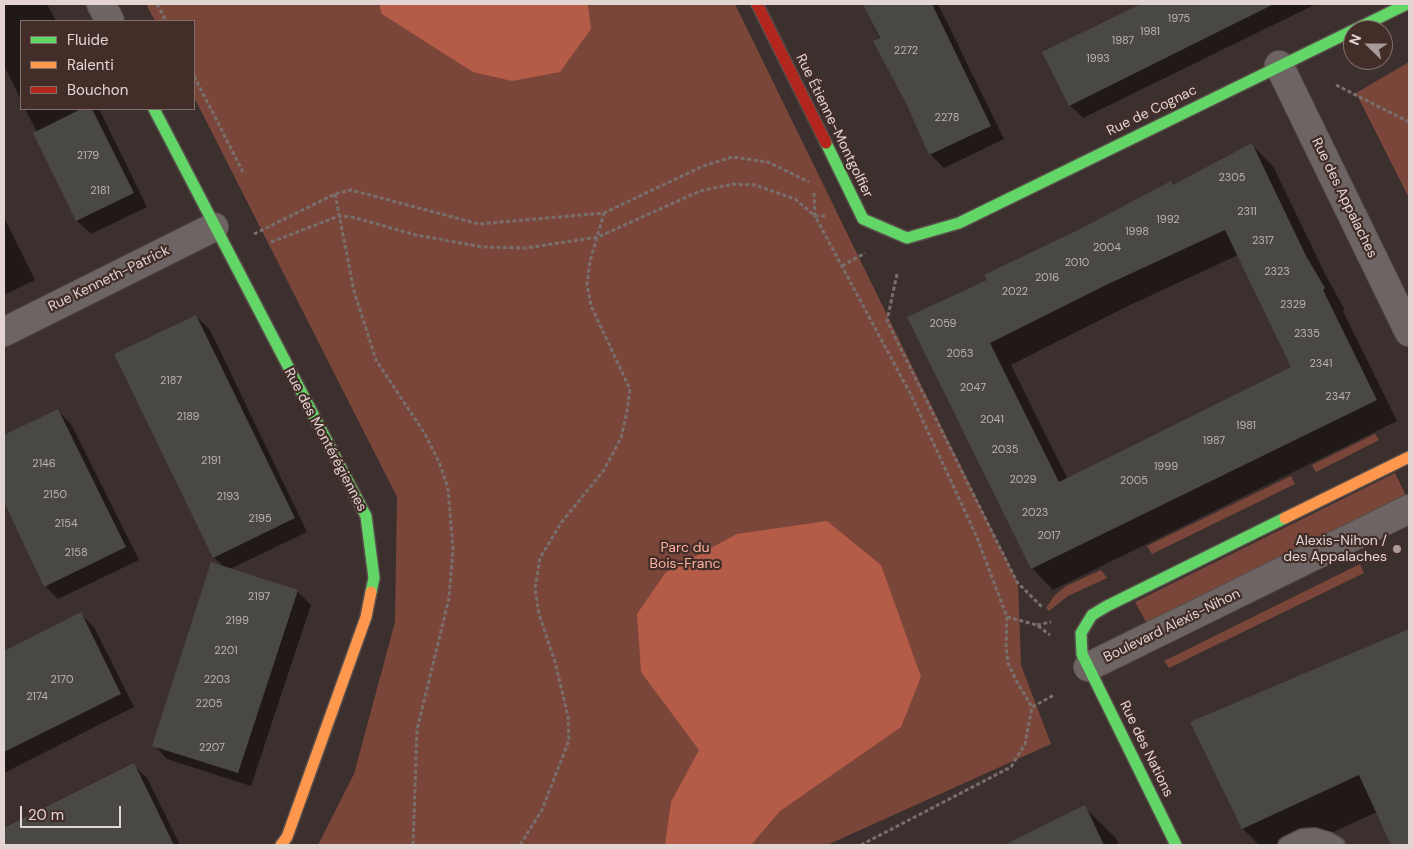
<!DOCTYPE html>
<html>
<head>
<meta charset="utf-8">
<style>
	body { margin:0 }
	#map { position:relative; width:1413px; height:849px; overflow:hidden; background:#3c302e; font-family:"DM Sans",sans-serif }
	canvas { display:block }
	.frame { position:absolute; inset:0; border:5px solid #e3d5d2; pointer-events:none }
	.legend { position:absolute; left:20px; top:20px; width:175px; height:90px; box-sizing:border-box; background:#422d28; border:1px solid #82706c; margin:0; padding:6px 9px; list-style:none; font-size:15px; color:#e3d5d2 }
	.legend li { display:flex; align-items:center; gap:10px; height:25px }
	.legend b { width:25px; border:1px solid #82706c }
	.north { position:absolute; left:1343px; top:20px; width:50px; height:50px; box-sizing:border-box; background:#422d28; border:1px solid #82706c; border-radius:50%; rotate:292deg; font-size:14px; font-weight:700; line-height:20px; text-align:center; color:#e3d5d2 }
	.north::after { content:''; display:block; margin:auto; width:18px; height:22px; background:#a99b99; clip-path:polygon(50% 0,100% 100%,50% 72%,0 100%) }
	.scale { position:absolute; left:20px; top:806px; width:101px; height:22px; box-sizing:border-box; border:2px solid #e3d5d2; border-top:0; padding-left:6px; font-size:15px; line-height:18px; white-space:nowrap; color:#e3d5d2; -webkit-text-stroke:4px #422d28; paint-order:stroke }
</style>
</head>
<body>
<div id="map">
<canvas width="1413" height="849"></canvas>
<div class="frame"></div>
<ul class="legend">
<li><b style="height:6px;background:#63d668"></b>Fluide</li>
<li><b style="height:6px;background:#ff974d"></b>Ralenti</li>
<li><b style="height:6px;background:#b3261e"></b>Bouchon</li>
</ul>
<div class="north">N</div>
<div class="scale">20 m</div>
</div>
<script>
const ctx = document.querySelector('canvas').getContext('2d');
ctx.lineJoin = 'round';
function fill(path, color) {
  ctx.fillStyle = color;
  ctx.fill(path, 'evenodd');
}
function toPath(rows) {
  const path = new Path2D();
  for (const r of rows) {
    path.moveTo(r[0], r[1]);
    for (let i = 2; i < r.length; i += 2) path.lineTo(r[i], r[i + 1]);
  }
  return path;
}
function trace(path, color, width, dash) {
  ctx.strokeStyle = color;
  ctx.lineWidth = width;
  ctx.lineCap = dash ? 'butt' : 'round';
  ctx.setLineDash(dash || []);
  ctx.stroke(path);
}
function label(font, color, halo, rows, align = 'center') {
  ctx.font = font + ' "DM Sans",sans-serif';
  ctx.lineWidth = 4.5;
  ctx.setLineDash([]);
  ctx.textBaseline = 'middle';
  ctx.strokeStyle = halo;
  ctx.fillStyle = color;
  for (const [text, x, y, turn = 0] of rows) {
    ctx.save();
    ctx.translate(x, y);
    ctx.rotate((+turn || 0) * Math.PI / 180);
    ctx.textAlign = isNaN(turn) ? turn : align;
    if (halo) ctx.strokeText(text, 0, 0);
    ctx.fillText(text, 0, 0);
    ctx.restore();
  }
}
const green = toPath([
	[146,4,735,4,1018,583,1021,665,1051,744,827,845,318,845,354,774,395,622,397,497,194,97,194,21,155,21],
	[1409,62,1409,198,1356,93],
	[1375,434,1379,440,1375,442,1316,472,1312,465],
	[1395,473,1408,500,1150,629,1135,602],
	[1291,476,1295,484,1152,554,1147,546],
	[1360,564,1364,573,1169,668,1164,661],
	[1101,570,1107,578,1068,596,1049,611,1046,608,1054,596,1066,586]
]);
const water = toPath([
	[379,4,588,4,591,29,560,72,512,81,473,72,382,14],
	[827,521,881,565,921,677,901,727,780,811,751,845,665,845,671,802,699,750,641,672,637,614,666,572,737,534]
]);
const shadow = toPath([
	[6,4,47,4,56,21,21,21,21,100,4,66,4,5],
	[864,4,938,4,1004,139,944,168,930,154],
	[1143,4,1316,4,1083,118,1070,105,1044,53],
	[25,109,99,109,147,207,91,234,77,221,34,133,37,132],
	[1252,145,1273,166,1327,278,1345,310,1343,311,1397,421,1053,590,1032,568,909,318,988,281,1171,183,1174,185],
	[1238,255,1292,368,1068,480,1011,365,1128,306],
	[4,217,35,280,4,295],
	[196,316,210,330,307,532,230,569,297,591,311,605,251,786,167,759,154,745,224,567,214,557],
	[58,411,71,424,139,560,58,599,45,586,4,500,4,437],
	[80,614,94,627,134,707,4,773,4,652],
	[1409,630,1409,845,1393,845,1377,812,1305,845,1259,845,1243,829,1191,723],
	[133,765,147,778,180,845,4,845,4,830],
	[1084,807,1116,838,1119,845,1014,845,1012,843]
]);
const building = toPath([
	[863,4,932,4,991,126,929,155,907,105,873,41,880,38],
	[1141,4,1274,4,1069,106,1042,52],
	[81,109,92,109,134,193,76,221,33,133],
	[1252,143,1306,256,1325,288,1323,290,1377,400,1031,569,907,317,987,280,984,275,1080,229,1171,181,1173,185],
	[1225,230,1291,367,1059,482,990,343,1106,285],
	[196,315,295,518,213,558,114,354],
	[58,409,126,547,44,587,4,502,4,435],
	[211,562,298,590,238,773,152,746],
	[81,612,121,694,4,752,4,651],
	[1409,629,1409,845,1391,845,1359,775,1242,829,1190,722],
	[134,763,174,845,4,845,4,828],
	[1085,805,1104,845,1004,845]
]);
const path = toPath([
	[157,4,166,21],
	[194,76,243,172],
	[1336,85,1409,122],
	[814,193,815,216,911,395,976,535,1007,617,1037,625,1050,635],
	[335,194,354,291,376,360,425,434,439,462,448,488,453,550,449,598,417,730,413,845],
	[254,234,335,194,351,190,479,224,604,213,703,166,732,157,768,162,809,182],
	[271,242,339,216,352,217,416,235,483,247,526,248,598,237,700,191,733,184,755,185,795,199,815,216,827,216],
	[842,266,865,253],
	[897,274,887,321,1017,582,1042,607],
	[1007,617,1006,646,1008,663,1017,682,1032,707],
	[1037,625,1051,622],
	[520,845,542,810,569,740,568,716,555,662,539,614,535,589,540,558,561,523,604,470,621,438,627,411,630,389,591,306,587,284,590,261,604,213],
	[861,845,1011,767,1025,744,1032,707,1054,695]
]);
const lane = toPath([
	[1286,845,1302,837,1315,836,1328,840,1337,845]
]);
const street = toPath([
	[101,4,110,21],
	[1279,65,1409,332],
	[4,332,214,227],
	[1088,667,1409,509]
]);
const fast = toPath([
	[154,109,366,516,374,578,371,592],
	[826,143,863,219,907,238,959,223,1407,4],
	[1176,845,1082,654,1081,633,1092,615,1107,606,1285,518]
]);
const slow = toPath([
	[1285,518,1409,457],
	[281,845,287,837,366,617,371,592]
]);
const jam = toPath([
	[757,4,826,143]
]);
const markers = [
	[1397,549,5,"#a99b99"]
];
const numberNames = [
	["1975",1179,19],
	["1981",1150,32],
	["1987",1123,41],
	["2272",906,51],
	["1993",1098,59],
	["2278",947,118],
	["2179",88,156],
	["2305",1232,178],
	["2181",100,191],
	["2311",1247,212],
	["1992",1168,220],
	["1998",1137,232],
	["2317",1263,241],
	["2004",1107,248],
	["2010",1077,263],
	["2323",1277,272],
	["2016",1047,278],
	["2022",1015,292],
	["2329",1293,305],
	["2059",943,324],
	["2335",1307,334],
	["2053",960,354],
	["2341",1321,364],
	["2187",171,381],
	["2047",973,388],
	["2347",1338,397],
	["2189",188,417],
	["2041",992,420],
	["1981",1246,426],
	["1987",1214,441],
	["2035",1005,450],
	["2191",211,461],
	["2146",44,464],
	["1999",1166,467],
	["2029",1023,480],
	["2005",1134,481],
	["2150",55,495],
	["2193",228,497],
	["2023",1035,513],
	["2195",260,519],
	["2154",66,524],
	["2017",1049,536],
	["2158",76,553],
	["2197",259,597],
	["2199",237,621],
	["2201",226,651],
	["2170",62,680],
	["2203",217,680],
	["2174",37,697],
	["2205",209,704],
	["2207",212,748]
];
const streetNames = [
	["Rue de Cognac",1152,111,-26],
	["Rue Étienne-Montgolfier",834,126,64],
	["Rue des Appalaches",1344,198,64],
	["Rue Kenneth-Patrick",109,279,-26],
	["Rue des Montérégiennes",325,440,62],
	["Boulevard Alexis-Nihon",1172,626,-26],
	["Rue des Nations",1146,749,64]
];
const poiNames = [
	["Alexis-Nihon /",1387,541],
	["des Appalaches",1387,557]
];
const parkNames = [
	["Parc du",685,548],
	["Bois-Franc",685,564]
];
fill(green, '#7b463a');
fill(water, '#b55c48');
fill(shadow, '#0007');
fill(building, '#4a4845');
trace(lane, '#594e4b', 18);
trace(street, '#594e4b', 30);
trace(fast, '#594e4b', 14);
trace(slow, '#594e4b', 14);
trace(jam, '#594e4b', 14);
trace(path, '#786f6d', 3, [4, 2.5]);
trace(lane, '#6d6563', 15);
trace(street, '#6d6563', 28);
trace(fast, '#63d668', 11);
trace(slow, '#ff974d', 11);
trace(jam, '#b3261e', 11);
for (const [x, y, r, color] of markers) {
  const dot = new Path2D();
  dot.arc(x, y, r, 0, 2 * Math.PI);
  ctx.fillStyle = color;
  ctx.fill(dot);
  trace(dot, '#422d28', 2);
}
label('11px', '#bdb2af', null, numberNames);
label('14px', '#e3d5d2', '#422d28', streetNames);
label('14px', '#e3d5d2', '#422d28', poiNames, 'right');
label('14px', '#ffb19f', '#422d28', parkNames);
</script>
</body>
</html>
